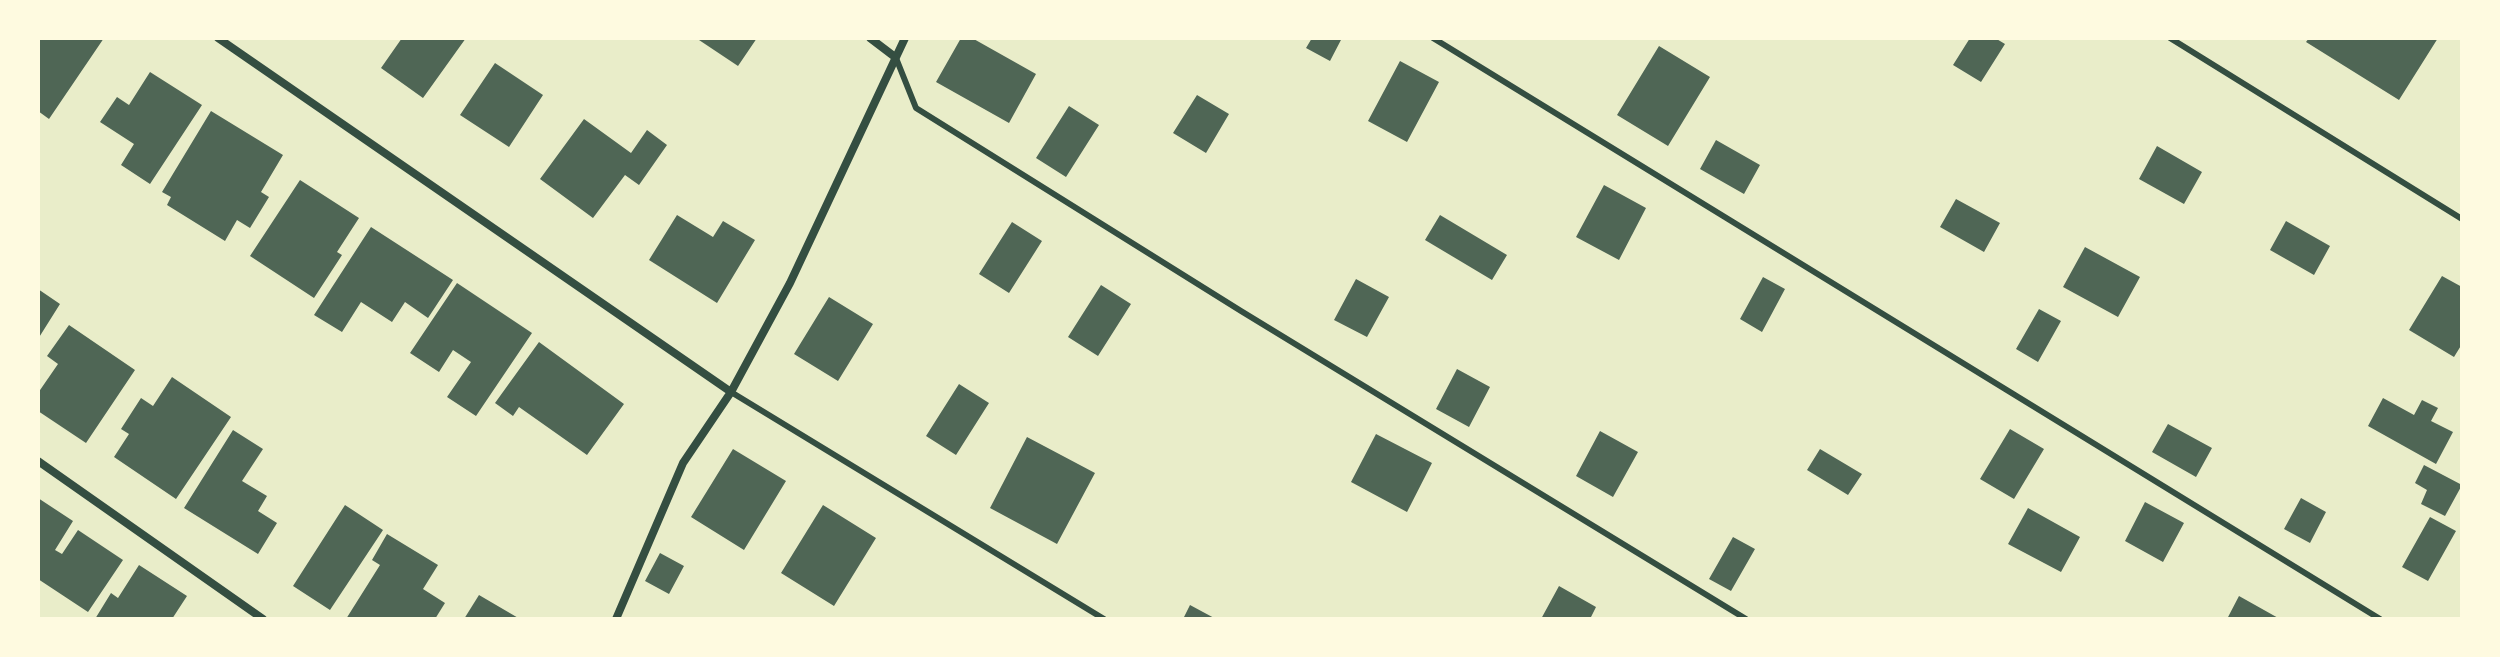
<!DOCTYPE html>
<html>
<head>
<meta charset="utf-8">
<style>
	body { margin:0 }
	#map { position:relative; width:2500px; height:657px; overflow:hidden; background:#e9edc9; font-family:Helvetica,sans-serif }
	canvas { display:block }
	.frame { position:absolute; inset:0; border:40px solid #fefae0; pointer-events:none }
</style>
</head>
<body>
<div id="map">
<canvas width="2500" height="657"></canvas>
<div class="frame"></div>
</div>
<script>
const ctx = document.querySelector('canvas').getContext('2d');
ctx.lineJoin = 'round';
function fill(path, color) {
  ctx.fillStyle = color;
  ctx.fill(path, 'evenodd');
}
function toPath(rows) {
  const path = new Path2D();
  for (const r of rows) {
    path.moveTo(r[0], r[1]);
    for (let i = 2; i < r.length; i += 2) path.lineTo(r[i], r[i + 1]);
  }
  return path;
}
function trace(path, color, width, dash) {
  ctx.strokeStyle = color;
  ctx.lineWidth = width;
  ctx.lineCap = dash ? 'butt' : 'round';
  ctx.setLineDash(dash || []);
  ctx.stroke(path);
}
const building = toPath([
	[38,38,104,38,49,119,38,111],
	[402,38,466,38,423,98,381,68],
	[696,38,757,38,738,66],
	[961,38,972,38,1036,74,1009,123,936,82],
	[1312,38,1342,38,1330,61,1306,48],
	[1970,38,1995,38,2005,44,1981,82,1953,65],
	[2309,38,2438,38,2399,100,2306,42],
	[1659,46,1710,77,1668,146,1617,115],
	[1400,61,1439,82,1407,142,1368,121],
	[495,63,543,95,509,147,460,115],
	[150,72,202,105,150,184,121,165,134,144,100,122,117,97,129,105],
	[1197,95,1229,114,1206,153,1173,133],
	[1069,106,1099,125,1066,177,1036,158],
	[211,111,283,155,261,192,269,197,250,228,237,220,225,241,167,205,171,197,162,192],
	[584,119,631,153,647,130,667,145,639,185,625,175,593,218,540,179],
	[1716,140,1760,165,1744,194,1700,169],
	[2157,146,2202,172,2184,204,2139,179],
	[300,180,359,218,337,252,342,255,314,298,250,256],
	[1604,185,1646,208,1619,260,1576,237],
	[1956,199,2000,223,1984,252,1940,227],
	[677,215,713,237,723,221,755,240,717,303,649,260],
	[1440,215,1507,255,1492,280,1425,240],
	[2286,221,2330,246,2314,275,2270,250],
	[1012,222,1042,241,1009,293,979,274],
	[371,227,453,280,428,318,405,302,392,322,361,302,342,332,314,315],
	[2085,247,2140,277,2118,317,2063,287],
	[2442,276,2462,287,2462,344,2454,357,2409,330],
	[1763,277,1785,289,1762,332,1740,319],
	[1356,279,1389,297,1367,337,1334,320],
	[457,283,532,333,476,416,447,397,471,362,453,350,439,372,410,353],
	[1101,285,1131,304,1098,356,1068,337],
	[38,289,60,304,38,339],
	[829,297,873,324,838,381,794,354],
	[2039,309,2061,321,2038,362,2016,349],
	[69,325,135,370,86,443,38,411,38,393,58,364,47,356],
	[539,342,624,404,587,455,519,407,513,416,495,403],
	[1457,369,1490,387,1469,427,1436,409],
	[172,377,231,417,176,499,114,457,129,434,121,429,141,398,153,406],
	[959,384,989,403,956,455,926,436],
	[2383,398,2414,415,2422,400,2438,408,2431,421,2453,432,2436,464,2368,426],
	[2168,424,2212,448,2196,477,2152,452],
	[2010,429,2044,449,2014,499,1980,479],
	[233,430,263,449,242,481,267,496,258,511,277,523,258,554,184,508],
	[1600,431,1638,452,1613,497,1576,476],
	[1376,434,1432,463,1407,512,1351,482],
	[1027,437,1095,473,1057,544,990,508],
	[733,449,786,481,744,550,691,517],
	[1820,449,1862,474,1848,495,1807,470],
	[2424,465,2462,485,2445,516,2421,504,2427,490,2415,483],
	[38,498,73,521,55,550,62,554,78,530,123,560,88,612,38,579],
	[2301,498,2326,512,2310,543,2284,529],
	[2145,502,2184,523,2163,562,2125,541],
	[345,505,383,530,330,610,293,586],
	[823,505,876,538,834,606,781,573],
	[2028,508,2080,537,2061,572,2008,544],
	[2430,517,2456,531,2428,581,2402,567],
	[387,534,438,565,423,589,445,603,435,619,346,619,380,565,372,560],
	[1733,537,1755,549,1731,591,1709,579],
	[660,553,684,566,669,594,645,581],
	[139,565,187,596,172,619,95,619,111,593,118,598],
	[1559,586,1596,607,1590,619,1541,619],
	[479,595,520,619,464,619],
	[2239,596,2280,619,2227,619],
	[1190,605,1216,619,1183,619]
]);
const service = toPath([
	[1433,38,2380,619],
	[2170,38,2462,219],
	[896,58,916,108,1241,311,1746,619],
	[731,392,1104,619]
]);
const minor = toPath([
	[218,38,731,392],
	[870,38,895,57],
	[38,461,263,619],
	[616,619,683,463,731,392,790,283,905,38]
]);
fill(building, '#4f6655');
trace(service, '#344e41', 6);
trace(minor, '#344e41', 8);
</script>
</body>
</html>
